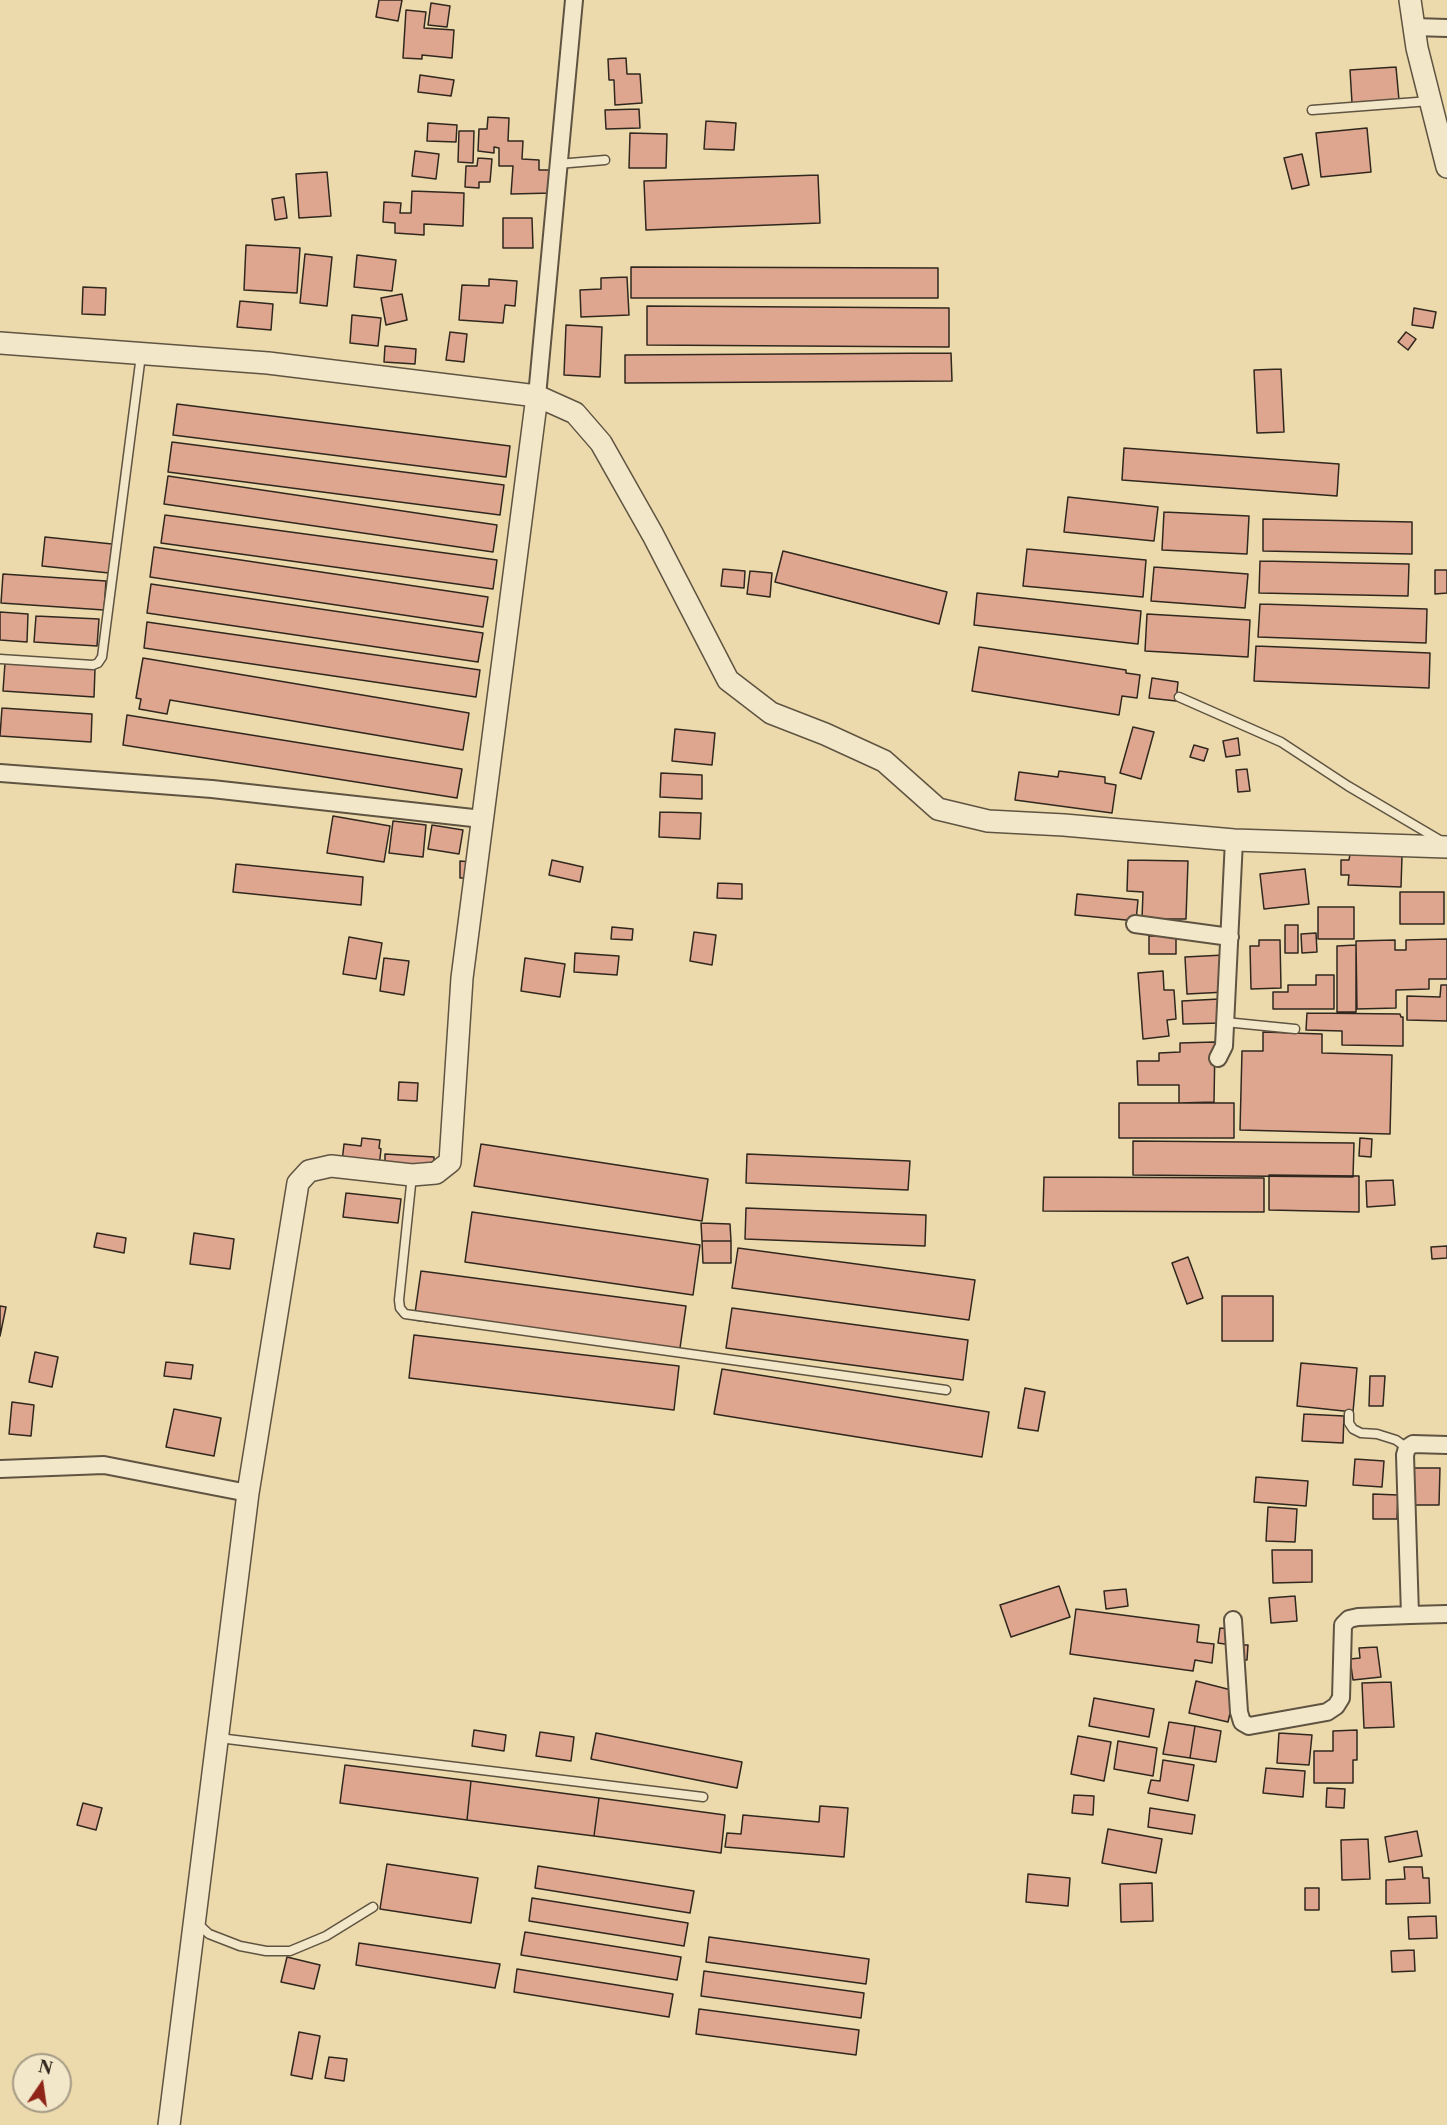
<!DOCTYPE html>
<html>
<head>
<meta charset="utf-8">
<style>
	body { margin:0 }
	#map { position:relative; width:1447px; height:2125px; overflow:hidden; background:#ecdaac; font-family:"Libre Caslon Text",serif }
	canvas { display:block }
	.north { position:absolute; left:12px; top:2053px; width:60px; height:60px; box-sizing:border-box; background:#f3e7c9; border:2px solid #a59b85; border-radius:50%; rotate:13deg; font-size:16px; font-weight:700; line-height:24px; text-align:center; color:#30281e }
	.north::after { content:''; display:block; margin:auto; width:21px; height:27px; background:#8f2418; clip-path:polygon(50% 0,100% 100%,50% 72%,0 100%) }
</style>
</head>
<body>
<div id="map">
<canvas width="1447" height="2125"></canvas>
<div class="north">N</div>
</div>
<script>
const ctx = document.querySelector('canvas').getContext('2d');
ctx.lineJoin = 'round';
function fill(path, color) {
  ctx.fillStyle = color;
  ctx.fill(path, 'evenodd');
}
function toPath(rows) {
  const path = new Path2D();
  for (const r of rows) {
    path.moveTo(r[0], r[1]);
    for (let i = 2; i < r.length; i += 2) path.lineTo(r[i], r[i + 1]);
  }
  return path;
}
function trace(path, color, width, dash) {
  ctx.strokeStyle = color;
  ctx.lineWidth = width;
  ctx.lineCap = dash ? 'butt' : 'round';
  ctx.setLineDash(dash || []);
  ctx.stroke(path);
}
const building = toPath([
	[379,0,402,0,398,21,376,17,379,0],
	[431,3,450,6,447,27,428,25,431,3],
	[406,10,426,12,424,28,454,30,452,58,422,55,422,59,403,58,406,10],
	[626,58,627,74,640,74,642,103,615,105,614,80,609,80,608,59,626,58],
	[1396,67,1399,100,1352,103,1350,70,1396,67],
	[420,75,454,80,451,96,418,92,420,75],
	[639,109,640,128,606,129,605,110,639,109],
	[488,117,509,118,508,141,523,141,522,159,539,160,539,170,553,170,552,193,511,194,513,166,499,166,499,148,494,147,494,153,478,151,479,129,487,129,488,117],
	[706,121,736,123,734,150,704,149,706,121],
	[428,123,457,125,456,142,427,141,428,123],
	[1367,128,1371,172,1321,177,1316,133,1367,128],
	[459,131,474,131,473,163,458,162,459,131],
	[630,133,667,134,666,168,629,168,630,133],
	[415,151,439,154,436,179,412,176,415,151],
	[1302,154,1309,185,1292,189,1284,158,1302,154],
	[478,158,492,159,490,182,479,182,479,188,465,187,466,166,477,166,478,158],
	[327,172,331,216,299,218,296,174,327,172],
	[818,175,820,223,646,230,644,181,818,175],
	[412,191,464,193,463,226,424,224,424,235,395,233,395,223,383,222,384,202,401,203,400,213,411,213,412,191],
	[284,197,287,218,275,220,272,199,284,197],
	[503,218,532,218,533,248,503,248,503,218],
	[246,245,300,248,297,293,244,290,246,245],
	[305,254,332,257,327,306,300,303,305,254],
	[357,255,396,260,392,291,354,287,357,255],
	[631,267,938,268,938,298,631,298,631,267],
	[627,277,629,315,581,317,580,290,601,289,601,278,627,277],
	[489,279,517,281,515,306,505,305,503,323,459,320,462,285,489,286,489,279],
	[83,287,106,288,105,315,82,314,83,287],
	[402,294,407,320,386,325,381,298,402,294],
	[240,301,273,304,271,330,237,327,240,301],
	[647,306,949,308,949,347,647,345,647,306],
	[1414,308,1436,312,1433,328,1412,325,1414,308],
	[352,315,381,318,378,346,350,343,352,315],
	[566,325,602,327,600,377,564,375,566,325],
	[450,332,467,334,464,362,446,360,450,332],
	[1406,332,1416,339,1408,350,1398,342,1406,332],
	[385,346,416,349,415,364,384,362,385,346],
	[951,353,952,381,625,383,625,355,951,353],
	[1281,369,1284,432,1257,433,1254,370,1281,369],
	[177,404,510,446,506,477,173,435,177,404],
	[172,442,504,485,500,515,168,472,172,442],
	[1124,448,1339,464,1337,496,1122,480,1124,448],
	[168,476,497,525,493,552,164,504,168,476],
	[1068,497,1158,507,1154,541,1064,532,1068,497],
	[1164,512,1249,516,1247,554,1162,550,1164,512],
	[165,515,497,560,493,589,161,543,165,515],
	[1263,519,1412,522,1412,554,1263,551,1263,519],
	[45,537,112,544,109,573,42,566,45,537],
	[154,547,488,597,483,627,150,577,154,547],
	[1027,549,1146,560,1143,597,1023,586,1027,549],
	[783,551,947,592,939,624,775,582,783,551],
	[1260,561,1409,564,1408,596,1259,593,1260,561],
	[1154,567,1248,574,1245,608,1151,601,1154,567],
	[723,569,745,571,744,588,721,586,723,569],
	[1435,570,1447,570,1447,593,1435,594,1435,570],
	[750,571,772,573,770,597,747,594,750,571],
	[3,574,106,581,104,610,1,603,3,574],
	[151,584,483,633,478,662,147,613,151,584],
	[977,593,1141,611,1138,644,974,625,977,593],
	[1260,604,1427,609,1426,643,1258,637,1260,604],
	[0,612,28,614,27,642,0,640,0,612],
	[1147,614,1250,620,1248,657,1145,651,1147,614],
	[36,616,99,619,97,646,34,642,36,616],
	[147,622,480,670,476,697,144,648,147,622],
	[1256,646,1430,653,1429,688,1254,681,1256,646],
	[979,647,1126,670,1126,673,1140,675,1137,698,1122,696,1119,715,972,691,979,647],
	[143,658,469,713,463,750,170,700,167,714,139,709,141,699,136,698,143,658],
	[5,663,95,669,94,697,3,691,5,663],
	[1152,678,1178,682,1176,701,1149,698,1152,678],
	[2,708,92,714,91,742,0,736,2,708],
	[127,715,462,769,457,798,123,745,127,715],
	[1133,727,1154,732,1141,779,1120,773,1133,727],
	[675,729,715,733,712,765,672,761,675,729],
	[1238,738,1240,755,1226,757,1223,741,1238,738],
	[1194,745,1208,749,1204,761,1190,757,1194,745],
	[1247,769,1250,791,1238,792,1236,770,1247,769],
	[1059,771,1105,777,1105,783,1116,785,1112,813,1015,800,1019,772,1058,777,1059,771],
	[661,773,702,775,702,799,660,797,661,773],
	[660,812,701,813,700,839,659,837,660,812],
	[333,816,390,826,384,862,327,853,333,816],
	[393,821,426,825,423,857,389,853,393,821],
	[432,825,463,830,459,854,428,849,432,825],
	[1350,854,1402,856,1401,887,1348,885,1349,875,1341,875,1341,860,1349,860,1350,854],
	[552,860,583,867,580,882,549,875,552,860],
	[1128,860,1188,861,1186,919,1142,919,1143,892,1127,891,1128,860],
	[460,861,471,862,471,878,460,878,460,861],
	[236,864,363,877,361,905,233,892,236,864],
	[1305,869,1309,904,1264,909,1260,874,1305,869],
	[718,883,742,884,742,899,717,898,718,883],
	[1400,892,1444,892,1444,924,1400,924,1400,892],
	[1077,894,1138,900,1136,921,1075,915,1077,894],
	[1318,907,1354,907,1354,939,1318,939,1318,907],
	[1285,925,1298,925,1298,953,1285,953,1285,925],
	[612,927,633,929,632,940,611,939,612,927],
	[694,932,716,935,712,965,690,961,694,932],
	[1316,933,1317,952,1302,953,1301,934,1316,933],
	[1149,936,1176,936,1176,954,1149,954,1149,936],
	[349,937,382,943,376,979,343,974,349,937],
	[1447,939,1447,979,1429,979,1429,989,1396,990,1396,1008,1357,1009,1356,941,1395,940,1395,950,1406,950,1406,940,1447,939],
	[1259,940,1280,940,1281,988,1251,989,1250,946,1259,946,1259,940],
	[1356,945,1356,1012,1337,1012,1337,946,1356,945],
	[575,953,619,956,617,975,574,972,575,953],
	[1224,955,1226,992,1187,994,1185,957,1224,955],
	[384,958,409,961,404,995,380,991,384,958],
	[525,958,565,964,560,997,521,991,525,958],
	[1163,971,1164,990,1174,990,1176,1019,1167,1020,1169,1036,1143,1039,1138,973,1163,971],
	[1316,975,1334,975,1334,1009,1273,1009,1273,992,1288,992,1288,985,1316,985,1316,975],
	[1441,985,1447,985,1447,1021,1407,1020,1407,996,1440,997,1441,985],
	[1219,999,1221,1023,1183,1024,1182,1001,1219,999],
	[1307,1013,1400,1014,1401,1017,1403,1017,1403,1046,1342,1045,1342,1031,1306,1030,1307,1013],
	[1263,1032,1322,1034,1322,1053,1392,1055,1390,1134,1240,1130,1242,1051,1263,1051,1263,1032],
	[1215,1042,1214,1102,1179,1103,1179,1085,1138,1085,1137,1061,1159,1061,1159,1053,1180,1052,1180,1043,1215,1042],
	[399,1082,418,1083,417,1101,398,1100,399,1082],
	[1119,1103,1234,1103,1234,1138,1119,1138,1119,1103],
	[362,1138,380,1140,379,1148,381,1149,379,1167,342,1162,344,1144,361,1146,362,1138],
	[1360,1138,1372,1139,1371,1157,1359,1156,1360,1138],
	[1133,1141,1354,1143,1353,1177,1133,1175,1133,1141],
	[481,1144,708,1179,702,1221,474,1186,481,1144],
	[385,1154,434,1157,434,1171,385,1168,385,1154],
	[747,1154,910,1161,908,1190,746,1183,747,1154],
	[1269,1175,1359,1176,1359,1212,1269,1210,1269,1175],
	[1044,1177,1264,1178,1264,1212,1043,1211,1044,1177],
	[1393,1180,1395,1205,1367,1207,1366,1181,1393,1180],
	[346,1193,401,1199,398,1223,343,1217,346,1193],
	[746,1208,926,1215,925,1246,745,1239,746,1208],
	[472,1212,700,1245,693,1295,465,1262,472,1212],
	[701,1223,730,1224,731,1241,702,1241,701,1223],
	[97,1233,126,1238,124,1253,94,1247,97,1233],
	[194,1233,234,1239,230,1269,190,1264,194,1233],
	[702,1241,731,1241,731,1263,703,1263,702,1241],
	[1447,1246,1447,1258,1432,1259,1431,1247,1447,1246],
	[738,1248,975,1280,969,1320,732,1288,738,1248],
	[1188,1257,1203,1298,1187,1304,1172,1263,1188,1257],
	[421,1271,686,1306,679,1355,414,1320,421,1271],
	[1222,1296,1273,1296,1273,1341,1222,1341,1222,1296],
	[0,1306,6,1307,0,1336,0,1306],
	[732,1308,968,1340,963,1380,726,1348,732,1308],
	[414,1335,679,1366,674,1410,409,1378,414,1335],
	[35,1352,58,1357,52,1387,29,1382,35,1352],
	[166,1362,193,1365,191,1379,164,1376,166,1362],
	[1301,1363,1357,1368,1353,1412,1297,1406,1301,1363],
	[722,1369,989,1412,982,1457,714,1414,722,1369],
	[1370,1376,1385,1376,1383,1406,1369,1406,1370,1376],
	[1025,1388,1045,1392,1038,1431,1018,1428,1025,1388],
	[12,1402,34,1405,31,1436,9,1434,12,1402],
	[174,1409,221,1418,214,1456,166,1447,174,1409],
	[1304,1414,1344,1416,1343,1443,1302,1441,1304,1414],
	[1355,1459,1384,1461,1382,1487,1353,1485,1355,1459],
	[1412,1468,1440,1468,1439,1505,1412,1505,1412,1468],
	[1256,1477,1308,1481,1306,1506,1254,1502,1256,1477],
	[1373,1494,1398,1495,1397,1519,1373,1519,1373,1494],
	[1268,1507,1297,1509,1295,1542,1266,1541,1268,1507],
	[1272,1550,1312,1550,1312,1582,1273,1583,1272,1550],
	[1059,1586,1070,1617,1011,1637,1000,1605,1059,1586],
	[1126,1589,1128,1606,1106,1609,1104,1591,1126,1589],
	[1295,1596,1297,1621,1271,1623,1269,1598,1295,1596],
	[1076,1609,1199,1625,1197,1642,1214,1644,1212,1663,1195,1660,1193,1671,1070,1654,1076,1609],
	[1220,1628,1232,1629,1231,1645,1218,1643,1220,1628],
	[1237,1645,1248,1645,1247,1660,1237,1660,1237,1645],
	[1377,1647,1381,1677,1353,1680,1350,1659,1360,1658,1359,1648,1377,1647],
	[1196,1681,1235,1691,1228,1722,1189,1713,1196,1681],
	[1391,1682,1394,1727,1364,1728,1362,1683,1391,1682],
	[1094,1698,1154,1709,1149,1737,1089,1726,1094,1698],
	[1169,1722,1195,1726,1190,1758,1163,1754,1169,1722],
	[1195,1726,1221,1731,1216,1762,1190,1758,1195,1726],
	[474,1730,506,1735,504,1751,472,1746,474,1730],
	[1357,1730,1357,1760,1353,1760,1353,1783,1314,1783,1314,1751,1333,1751,1333,1731,1357,1730],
	[540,1732,574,1737,571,1761,536,1756,540,1732],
	[596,1733,742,1762,737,1788,591,1759,596,1733],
	[1279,1733,1312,1735,1309,1765,1277,1763,1279,1733],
	[1078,1736,1111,1742,1104,1781,1071,1774,1078,1736],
	[1118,1741,1157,1748,1153,1776,1114,1769,1118,1741],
	[1163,1760,1194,1765,1188,1801,1148,1793,1151,1780,1160,1781,1163,1760],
	[345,1765,471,1781,467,1820,340,1803,345,1765],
	[1266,1768,1305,1771,1303,1797,1263,1793,1266,1768],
	[471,1781,599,1798,594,1836,467,1820,471,1781],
	[1327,1788,1345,1789,1344,1808,1326,1807,1327,1788],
	[1074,1795,1094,1796,1093,1815,1072,1813,1074,1795],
	[599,1798,725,1815,721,1853,594,1836,599,1798],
	[83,1803,102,1808,96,1830,77,1825,83,1803],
	[820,1806,848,1808,844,1857,725,1847,727,1833,741,1834,743,1815,819,1822,820,1806],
	[1150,1808,1195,1815,1192,1834,1148,1827,1150,1808],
	[1108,1829,1162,1839,1156,1873,1102,1863,1108,1829],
	[1417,1831,1422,1856,1389,1862,1385,1837,1417,1831],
	[1368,1839,1370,1879,1342,1880,1341,1840,1368,1839],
	[387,1864,478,1878,471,1923,380,1909,387,1864],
	[538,1866,694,1891,690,1913,535,1888,538,1866],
	[1404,1867,1422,1867,1423,1878,1429,1878,1430,1903,1386,1904,1386,1880,1405,1879,1404,1867],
	[1028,1874,1070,1878,1068,1906,1026,1902,1028,1874],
	[1152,1883,1153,1921,1121,1922,1120,1884,1152,1883],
	[1305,1888,1319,1888,1319,1910,1305,1910,1305,1888],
	[532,1898,688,1923,684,1946,529,1921,532,1898],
	[1436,1916,1437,1938,1409,1939,1408,1917,1436,1916],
	[525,1932,681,1957,677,1980,521,1955,525,1932],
	[709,1937,869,1959,866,1984,706,1962,709,1937],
	[359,1943,500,1964,495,1988,356,1965,359,1943],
	[1414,1950,1415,1971,1392,1972,1391,1951,1414,1950],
	[287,1957,320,1965,314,1989,281,1982,287,1957],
	[517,1969,673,1994,669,2017,514,1992,517,1969],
	[704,1971,864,1993,861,2018,701,1996,704,1971],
	[699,2009,859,2030,856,2055,696,2034,699,2009],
	[299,2032,320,2036,312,2079,291,2075,299,2032],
	[329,2057,347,2059,344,2081,325,2078,329,2057]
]);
const service = toPath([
	[1312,110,1430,101],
	[558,164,605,160],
	[0,659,93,665,98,663,102,657,141,355],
	[1179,697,1281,742,1348,786,1443,842],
	[1225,1022,1295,1029],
	[412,1175,399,1300,400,1308,405,1314,946,1390],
	[1349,1414,1349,1423,1353,1429,1361,1433,1377,1434,1396,1440,1407,1448],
	[219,1738,703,1797],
	[197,1923,209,1934,240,1946,266,1951,290,1951,326,1936,373,1907]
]);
const minor = toPath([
	[1414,27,1447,28],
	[537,396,574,0],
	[0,773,212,789,482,819],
	[1135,924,1230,937],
	[1218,1058,1224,1046,1234,840],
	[0,1469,104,1465,248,1493],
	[1410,1615,1447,1614],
	[1233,1620,1239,1712,1242,1722,1249,1726,1327,1712,1336,1706,1341,1698,1343,1625,1349,1619,1358,1617,1410,1615,1405,1455,1407,1448,1413,1444,1447,1445]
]);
const tertiary = toPath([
	[1410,0,1417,48,1447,167],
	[0,343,268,363,537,396,575,413,601,443,653,535,728,680,771,713,825,734,884,761,938,809,988,821,1064,825,1234,840,1447,847],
	[169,2125,248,1493,298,1183,309,1171,331,1166,412,1175,436,1173,450,1162,462,978,537,396]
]);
fill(building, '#dfa68f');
trace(building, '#30281e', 1.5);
trace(service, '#5f5442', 11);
trace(minor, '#5f5442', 20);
trace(tertiary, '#5f5442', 24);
trace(service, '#f3e7c9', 8);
trace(minor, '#f3e7c9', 16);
trace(tertiary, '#f3e7c9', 21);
</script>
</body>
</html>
